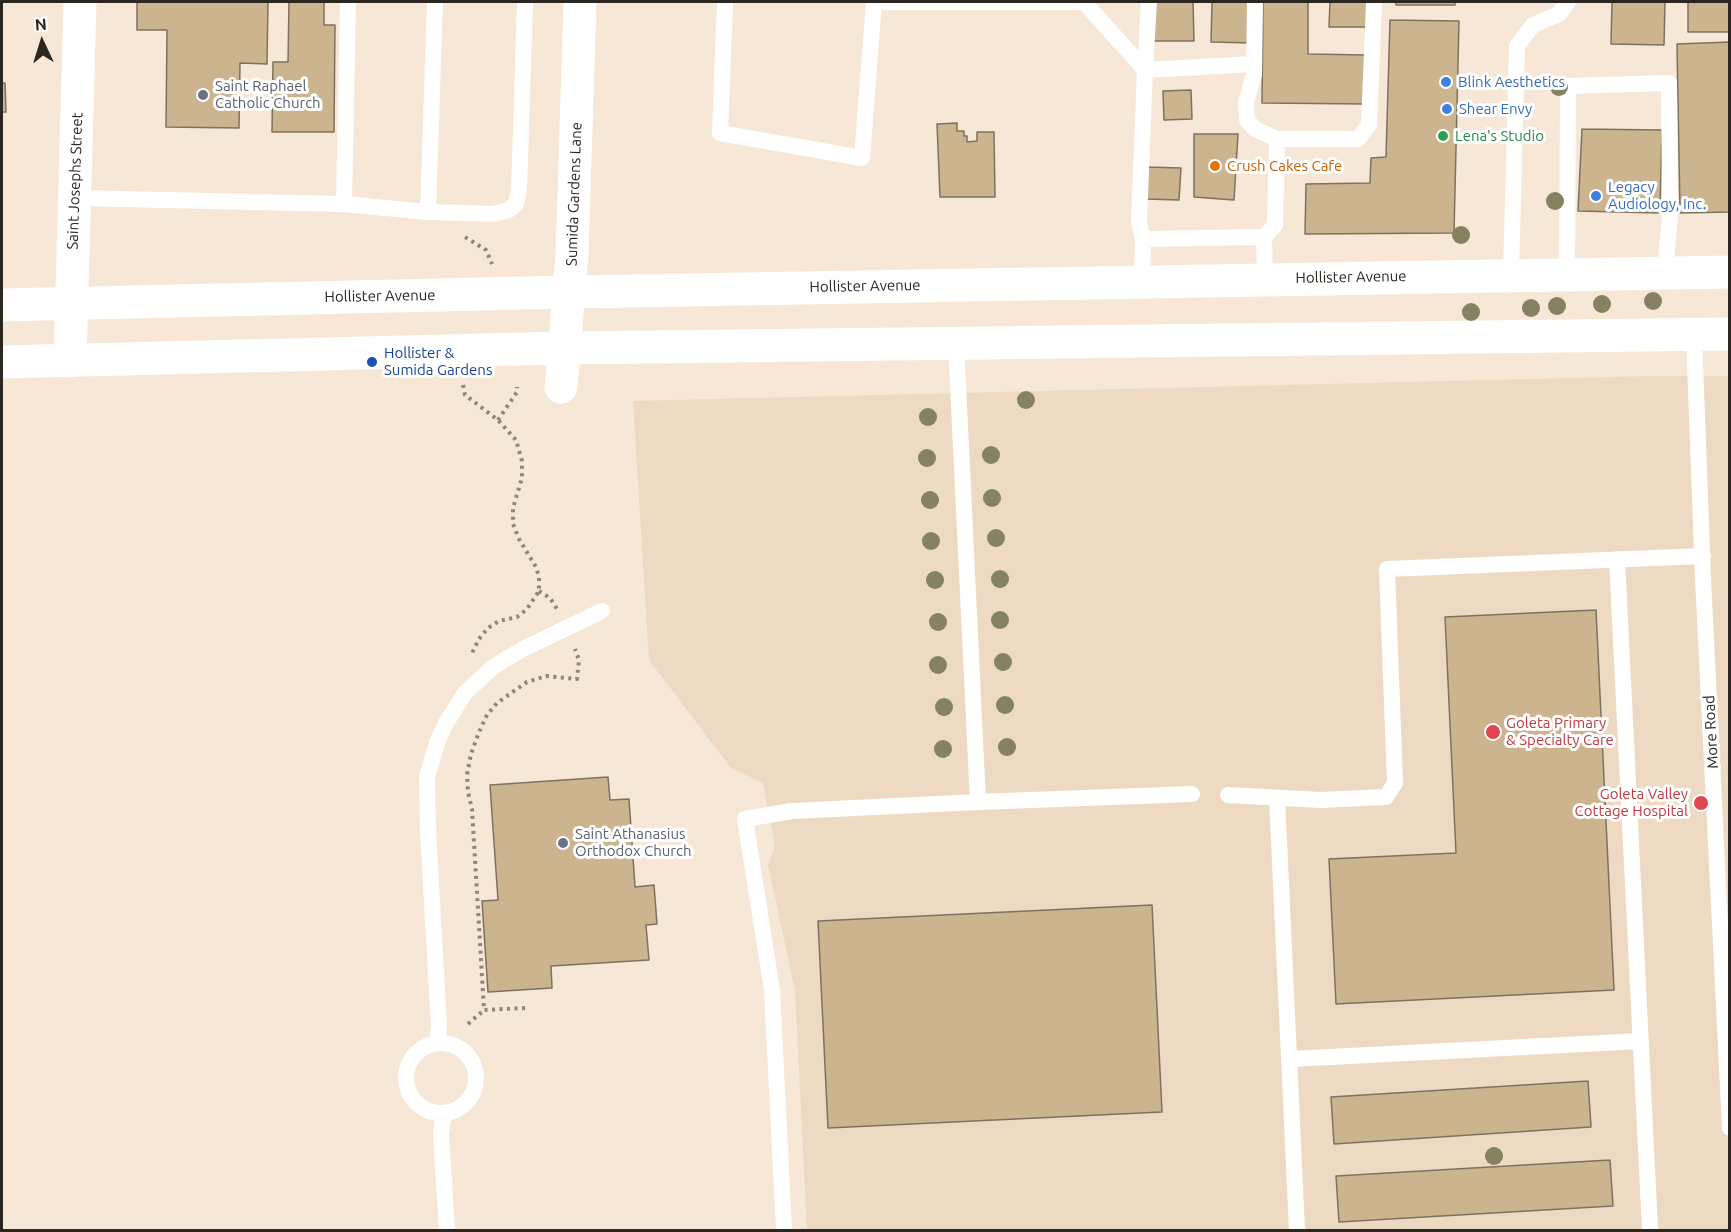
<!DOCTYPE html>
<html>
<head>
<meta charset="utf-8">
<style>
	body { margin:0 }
	#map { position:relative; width:1731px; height:1232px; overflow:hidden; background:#f6e7d6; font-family:Ubuntu,sans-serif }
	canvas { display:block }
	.frame { position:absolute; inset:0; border:3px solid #2c2620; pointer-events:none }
	.north { position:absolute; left:12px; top:12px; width:60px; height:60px; -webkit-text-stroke:4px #fff; paint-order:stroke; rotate:356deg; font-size:16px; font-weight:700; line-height:24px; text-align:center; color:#2c2620 }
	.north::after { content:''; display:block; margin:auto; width:21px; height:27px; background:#2c2620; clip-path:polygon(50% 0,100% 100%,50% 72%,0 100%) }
</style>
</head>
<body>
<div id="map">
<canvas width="1731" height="1232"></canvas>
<div class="frame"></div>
<div class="north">N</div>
</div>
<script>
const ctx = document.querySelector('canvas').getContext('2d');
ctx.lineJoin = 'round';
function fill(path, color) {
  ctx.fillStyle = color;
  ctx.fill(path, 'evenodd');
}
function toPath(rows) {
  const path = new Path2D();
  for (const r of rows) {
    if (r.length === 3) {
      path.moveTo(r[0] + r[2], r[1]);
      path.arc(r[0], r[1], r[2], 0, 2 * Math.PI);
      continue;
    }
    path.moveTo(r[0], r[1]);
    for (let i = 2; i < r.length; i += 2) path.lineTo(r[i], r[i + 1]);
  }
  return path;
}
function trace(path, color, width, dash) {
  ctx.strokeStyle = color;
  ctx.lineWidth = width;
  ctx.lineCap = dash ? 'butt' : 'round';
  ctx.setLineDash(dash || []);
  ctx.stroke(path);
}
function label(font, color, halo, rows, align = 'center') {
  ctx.font = font + ' Ubuntu,sans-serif';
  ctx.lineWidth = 6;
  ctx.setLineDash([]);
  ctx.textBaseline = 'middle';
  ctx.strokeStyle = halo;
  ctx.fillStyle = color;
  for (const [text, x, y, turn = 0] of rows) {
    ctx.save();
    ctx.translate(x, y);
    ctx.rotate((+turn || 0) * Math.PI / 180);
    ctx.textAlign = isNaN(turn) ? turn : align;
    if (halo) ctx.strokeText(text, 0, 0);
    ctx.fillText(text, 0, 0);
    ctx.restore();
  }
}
const built = toPath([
	[1652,376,1729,376,1729,1230,807,1230,795,990,768,865,775,846,763,783,730,767,649,660,633,401]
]);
const building = toPath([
	[137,2,268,2,267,64,240,63,239,128,166,127,167,30,137,30,137,2],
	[289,2,324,2,324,25,335,25,334,132,272,132,273,62,288,62,289,2],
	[1153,2,1193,2,1194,41,1154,41,1153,2],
	[1212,2,1254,2,1253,43,1211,42,1212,2],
	[1263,2,1308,2,1308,54,1368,55,1367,104,1262,103,1263,2],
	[1330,2,1371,2,1371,27,1329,27,1330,2],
	[1396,2,1455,2,1455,5,1396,5,1396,2],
	[1612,2,1665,2,1664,45,1611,44,1612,2],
	[1688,2,1730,2,1730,32,1688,32,1688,2],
	[1390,20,1459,21,1454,233,1305,234,1306,184,1370,183,1371,158,1386,157,1390,20],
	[1730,42,1730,212,1680,213,1677,44,1730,42],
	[2,83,5,83,6,112,2,112,2,83],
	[1191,90,1192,119,1164,120,1163,91,1191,90],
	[957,123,957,131,964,131,964,136,967,136,967,142,977,141,977,132,994,132,995,197,940,197,937,124,957,123],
	[1582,129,1662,130,1660,213,1578,211,1582,129],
	[1194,134,1238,134,1234,200,1194,197,1194,134],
	[1148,167,1181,168,1179,200,1146,199,1148,167],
	[1596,610,1614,990,1336,1004,1329,859,1456,853,1445,617,1596,610],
	[608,777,610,800,629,799,635,887,654,885,657,924,646,925,649,960,551,966,552,988,488,992,482,901,498,900,490,785,608,777],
	[1152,905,1162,1112,828,1128,818,921,1152,905],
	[1588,1081,1591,1127,1334,1144,1331,1097,1588,1081],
	[1610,1160,1613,1206,1339,1222,1336,1176,1610,1160]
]);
const path = toPath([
	[465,237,486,250,492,264],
	[463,385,465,395,498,420,516,440,522,461,522,478,513,508,513,524,519,539,536,567,539,577,539,591,527,609,517,617,499,621,488,628,479,639,471,655],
	[498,420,517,392,517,387],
	[539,591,550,598,557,609],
	[525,1008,484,1010,472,809,468,792,467,775,471,754,479,732,487,715,497,703,527,682,546,676,577,679,579,660,575,649],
	[468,1024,484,1010]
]);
const service = toPath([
	[725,2,720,133,862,158,874,2],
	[874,2,1084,2],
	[1084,2,1145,70],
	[1255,2,1254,75,1246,102,1247,120,1255,129,1277,139],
	[1254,64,1145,70,1139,222,1143,239,1264,237],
	[1145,70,1149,2],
	[75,198,344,204,428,212,435,2],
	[344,204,348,2],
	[428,212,493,214,509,210,516,204,519,191,525,2],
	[1511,274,1517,46,1533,25,1559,14,1568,2],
	[1567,274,1568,86,1669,83,1670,215,1665,273],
	[1265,279,1264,237,1275,225,1277,139,1358,139,1369,125,1374,2],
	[1142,281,1143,239],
	[1694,335,1703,579,1730,1128],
	[956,343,978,802],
	[1617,559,1650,1230],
	[1228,795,1321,800,1386,797,1395,783,1387,569,1703,556],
	[1277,798,1297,1230],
	[437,1042,439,1026,428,831,427,777,437,743,446,723,465,693,493,667,523,649,602,611],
	[441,1078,35],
	[1291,1059,1641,1041],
	[444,1113,441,1134,447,1230],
	[784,1230,772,990,745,819,792,811,978,802,1192,794]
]);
const minor = toPath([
	[70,361,80,2],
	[561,387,572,255,580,2]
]);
const secondary = toPath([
	[2,305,569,292,1730,272],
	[2,362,563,348,1730,334]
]);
const trees = [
	[1559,87],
	[1555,201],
	[1461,235],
	[1653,301],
	[1602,304],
	[1557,306],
	[1531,308],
	[1471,312],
	[1026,400],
	[928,417],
	[991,455],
	[927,458],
	[992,498],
	[930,500],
	[996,538],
	[931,541],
	[1000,579],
	[935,580],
	[1000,620],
	[938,622],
	[1003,662],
	[938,665],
	[1005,705],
	[944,707],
	[1007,747],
	[943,749],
	[1494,1156]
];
const markers = [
	[1446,82,6,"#3f7fe0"],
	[203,95,6,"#6b7280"],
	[1447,109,6,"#3f7fe0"],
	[1443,136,6,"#2e9e5b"],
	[1215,166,6,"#e8710a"],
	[1596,196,6,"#3f7fe0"],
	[372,362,6,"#1a4fb4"],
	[1493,732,8,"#e0444e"],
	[1701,803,8,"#e0444e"],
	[563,843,6,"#6b7280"]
];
const shopNames = [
	["Blink Aesthetics",1458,82],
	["Shear Envy",1459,109],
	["Legacy",1608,187],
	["Audiology, Inc.",1608,204]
];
const worshipNames = [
	["Saint Raphael",215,86],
	["Catholic Church",215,103],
	["Saint Athanasius",575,834],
	["Orthodox Church",575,851]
];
const leisureNames = [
	["Lena's Studio",1455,136]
];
const foodNames = [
	["Crush Cakes Cafe",1227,166]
];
const streetNames = [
	["Saint Josephs Street",75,181,-88],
	["Sumida Gardens Lane",574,194,-88],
	["Hollister Avenue",1351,277,-1],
	["Hollister Avenue",865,286,-1],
	["Hollister Avenue",380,296,-1],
	["More Road",1711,732,-93]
];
const transitNames = [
	["Hollister &",384,353],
	["Sumida Gardens",384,370]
];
const healthNames = [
	["Goleta Primary",1506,723],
	["& Specialty Care",1506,740],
	["Goleta Valley",1688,794,"right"],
	["Cottage Hospital",1688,811,"right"]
];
fill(built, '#eedac2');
fill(building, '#cbb48e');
trace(building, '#7d7261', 1.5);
trace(path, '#8f8579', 4, [3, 4.5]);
trace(service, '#fff', 16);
trace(minor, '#fff', 33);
trace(secondary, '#fff', 33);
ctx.fillStyle = '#848260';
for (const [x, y] of trees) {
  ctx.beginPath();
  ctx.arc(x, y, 9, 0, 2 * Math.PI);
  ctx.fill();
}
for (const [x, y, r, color] of markers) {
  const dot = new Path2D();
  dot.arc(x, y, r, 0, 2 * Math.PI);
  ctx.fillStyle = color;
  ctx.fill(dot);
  trace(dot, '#fff', 2);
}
label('15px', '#366cbe', '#fff', shopNames, 'left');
label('15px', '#5b616d', '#fff', worshipNames, 'left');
label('15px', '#27864d', '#fff', leisureNames, 'left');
label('15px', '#c56008', '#fff', foodNames, 'left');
label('15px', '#2c2620', '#fff', streetNames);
label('15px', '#164399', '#fff', transitNames, 'left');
label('15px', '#be3a42', '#fff', healthNames, 'left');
</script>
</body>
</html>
